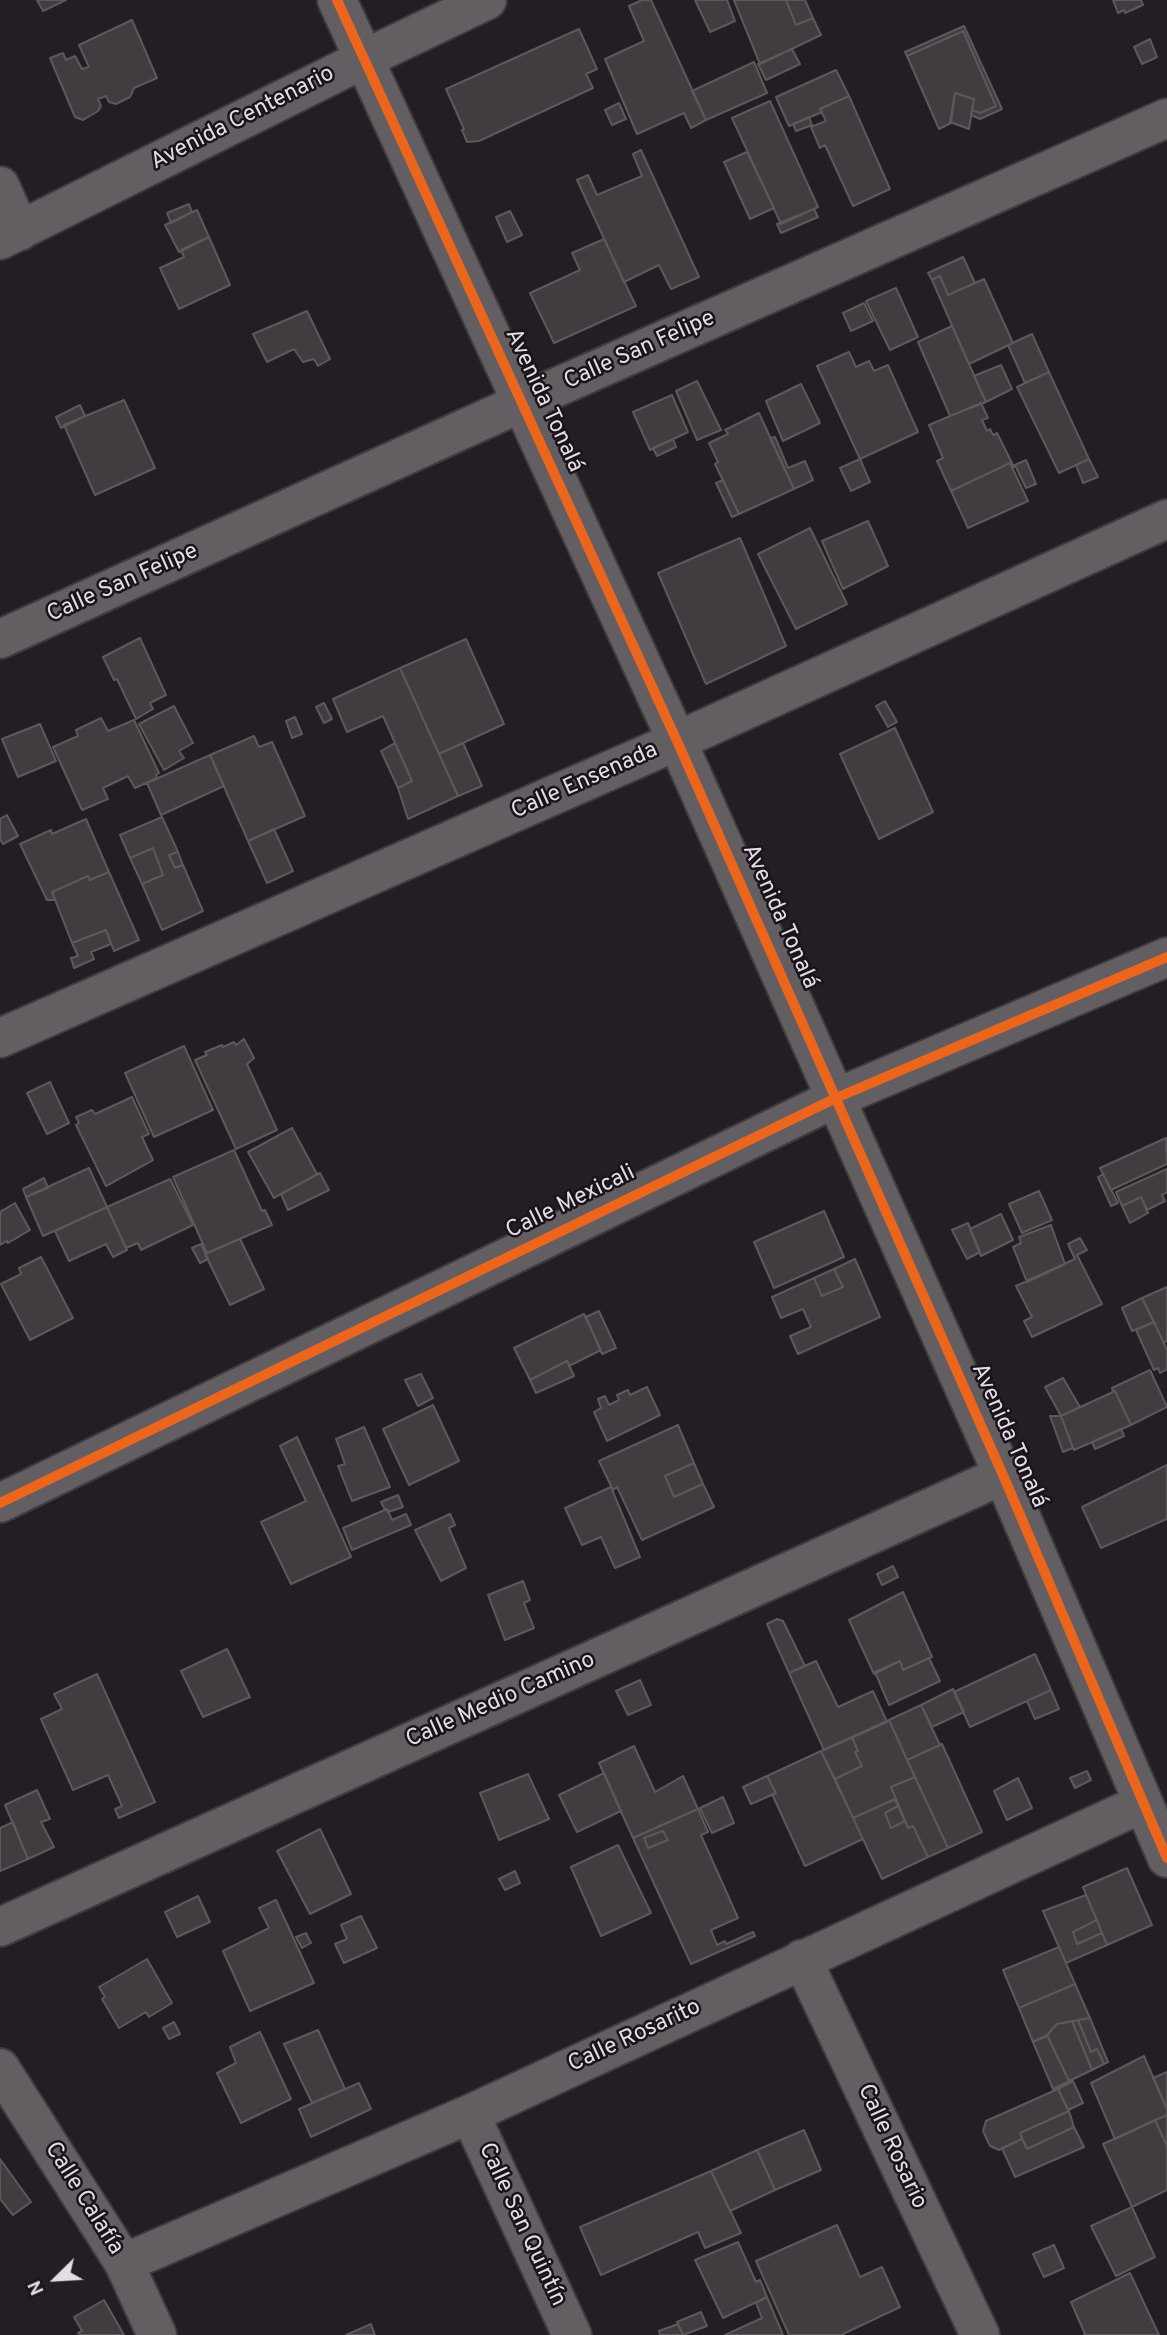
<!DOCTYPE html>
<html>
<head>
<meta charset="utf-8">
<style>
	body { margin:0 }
	#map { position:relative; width:1167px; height:2335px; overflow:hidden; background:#231e23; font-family:Overpass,sans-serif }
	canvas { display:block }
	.north { position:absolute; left:21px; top:2244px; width:70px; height:70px; -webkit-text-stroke:5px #1b131c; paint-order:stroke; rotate:246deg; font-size:19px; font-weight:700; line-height:28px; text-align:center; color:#e3dde4 }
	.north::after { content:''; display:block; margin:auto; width:24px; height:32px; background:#e3dde4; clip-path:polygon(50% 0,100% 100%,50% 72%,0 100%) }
</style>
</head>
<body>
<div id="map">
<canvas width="1167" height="2335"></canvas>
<div class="north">N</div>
</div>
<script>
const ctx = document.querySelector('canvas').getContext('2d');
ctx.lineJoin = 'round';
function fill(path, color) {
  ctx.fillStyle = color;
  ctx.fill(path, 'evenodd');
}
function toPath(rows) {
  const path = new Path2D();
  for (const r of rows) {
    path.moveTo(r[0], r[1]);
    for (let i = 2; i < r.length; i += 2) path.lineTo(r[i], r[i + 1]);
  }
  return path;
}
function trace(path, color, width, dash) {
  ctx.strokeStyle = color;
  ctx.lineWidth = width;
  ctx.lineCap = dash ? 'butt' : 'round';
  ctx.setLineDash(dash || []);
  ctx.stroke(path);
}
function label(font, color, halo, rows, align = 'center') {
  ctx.font = font + ' Overpass,sans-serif';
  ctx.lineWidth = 5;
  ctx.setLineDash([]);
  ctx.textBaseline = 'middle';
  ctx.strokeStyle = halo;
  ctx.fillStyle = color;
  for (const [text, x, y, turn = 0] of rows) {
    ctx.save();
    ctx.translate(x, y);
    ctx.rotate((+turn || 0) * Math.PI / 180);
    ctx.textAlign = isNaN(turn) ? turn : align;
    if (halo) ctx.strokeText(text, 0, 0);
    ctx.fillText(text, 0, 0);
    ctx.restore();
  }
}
const building = toPath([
	[37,0,66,0,43,11,37,0],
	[642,0,651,0,706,120,691,128,684,113,637,134,605,59,644,41,629,6,642,0],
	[695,0,727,0,735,21,710,32,695,0],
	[734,0,786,0,796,25,813,18,821,35,760,64,734,0],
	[786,0,805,0,813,18,796,25,786,0],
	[1113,0,1141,0,1143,5,1125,13,1124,10,1118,13,1113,0],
	[132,20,157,78,134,88,130,97,116,104,109,102,106,96,98,99,101,106,98,111,83,120,75,117,50,58,63,53,66,60,75,56,82,69,89,67,79,45,132,20],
	[964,26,1002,109,980,119,971,115,972,110,980,113,996,106,963,31,907,56,905,52,964,26],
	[579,29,597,69,586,74,593,88,479,141,467,142,462,130,464,129,446,89,579,29],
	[963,31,996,106,980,113,972,110,974,99,955,93,951,123,939,129,907,56,963,31],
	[1150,39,1157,57,1142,64,1134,47,1150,39],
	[792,49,800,64,766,80,758,64,792,49],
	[754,62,767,93,706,120,692,91,754,62],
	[836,70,849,96,820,109,822,112,789,126,776,97,836,70],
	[955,93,974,99,969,129,950,122,955,93],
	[849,96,890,189,853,206,825,145,820,148,811,127,826,121,820,109,849,96],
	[770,101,818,207,781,224,732,118,770,101],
	[619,103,626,119,612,125,605,110,619,103],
	[809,117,812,125,796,131,793,124,809,117],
	[641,150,699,277,671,289,659,265,624,282,577,180,588,175,597,195,642,176,633,154,641,150],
	[747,152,774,208,750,219,724,162,747,152],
	[189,204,192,212,171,223,167,213,189,204],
	[814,209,818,217,781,233,777,224,814,209],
	[197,210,209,237,179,252,165,225,197,210],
	[510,211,522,235,507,242,496,217,510,211],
	[209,237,230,285,179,309,160,268,184,257,181,250,209,237],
	[604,239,636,306,554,343,530,293,580,270,572,253,604,239],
	[963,257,975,283,948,295,940,276,932,280,928,273,963,257],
	[940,276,948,295,984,279,1013,343,969,364,932,280,940,276],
	[896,288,918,337,890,350,866,301,896,288],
	[864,303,873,321,851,331,843,313,864,303],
	[307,311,330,359,318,366,314,359,303,362,294,349,267,362,253,334,307,311],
	[952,326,986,402,950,416,918,342,952,326],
	[1032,334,1049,372,1025,383,1008,345,1032,334],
	[849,352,856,367,869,361,874,371,888,365,918,432,860,459,817,366,849,352],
	[1001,365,1012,389,986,402,974,376,1001,365],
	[1049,372,1089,459,1059,473,1017,387,1049,372],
	[697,381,721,430,697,440,676,391,697,381],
	[801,384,820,423,783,441,766,401,801,384],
	[672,395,688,432,650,450,633,412,672,395],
	[124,400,155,468,95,495,64,425,124,400],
	[981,403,988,418,982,420,987,431,990,429,993,435,997,433,1014,467,1012,468,1010,463,951,491,937,461,943,458,929,425,981,403],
	[80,405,85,416,61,428,56,417,80,405],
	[759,413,794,489,739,514,715,464,718,462,709,443,728,434,725,430,759,413],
	[775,437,788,468,805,461,813,480,794,489,770,438,775,437],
	[673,439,676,447,657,456,653,448,673,439],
	[860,459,870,482,851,491,840,468,860,459],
	[1089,459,1098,477,1083,483,1076,465,1089,459],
	[1026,460,1036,484,1026,488,1015,465,1026,460],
	[1010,463,1028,501,968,528,951,491,1010,463],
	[723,480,739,514,732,517,716,483,723,480],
	[868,521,888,566,843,589,822,541,868,521],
	[810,528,847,604,796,629,758,554,810,528],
	[740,538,786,646,706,684,658,573,740,538],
	[140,638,166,695,150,703,153,709,136,719,117,679,114,680,103,657,140,638],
	[466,639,504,724,439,754,400,668,466,639],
	[400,668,458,796,408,819,398,788,412,781,383,716,347,732,333,699,400,668],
	[885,701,897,722,888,727,876,706,885,701],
	[324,703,332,719,324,723,316,707,324,703],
	[174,706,193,743,179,751,184,758,164,770,139,724,174,706],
	[295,717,302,734,292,738,286,721,295,717],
	[101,718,108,731,134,720,159,773,156,775,157,778,135,788,128,776,103,788,108,799,82,810,53,747,78,736,76,730,101,718],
	[40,724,56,761,18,777,2,739,40,724],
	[895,728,933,812,879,839,840,754,895,728],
	[254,736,259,747,272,742,305,816,248,841,210,755,254,736],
	[395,743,412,781,398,788,381,751,395,743],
	[463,743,482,786,458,796,439,754,463,743],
	[210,755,224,786,161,815,147,783,210,755],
	[7,815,18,836,3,844,0,839,0,819,7,815],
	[162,817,178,852,169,855,175,868,183,865,203,911,162,930,142,884,163,875,153,848,130,858,120,835,162,817],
	[86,819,109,872,90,880,88,876,52,892,55,900,47,900,20,844,51,830,52,834,86,819],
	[274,829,293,871,267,883,248,841,274,829],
	[153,848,163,875,142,884,130,858,153,848],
	[178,852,183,865,175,868,169,855,178,852],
	[109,872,139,940,114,951,106,930,72,943,52,892,88,876,90,880,109,872],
	[106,930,111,944,91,952,94,959,74,968,71,958,78,956,72,943,106,930],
	[244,1039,254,1058,247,1064,277,1130,236,1149,195,1060,207,1055,205,1052,222,1045,223,1047,234,1042,236,1045,244,1039],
	[184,1046,213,1110,154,1137,125,1073,184,1046],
	[50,1082,69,1123,47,1134,27,1093,50,1082],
	[132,1097,149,1134,142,1137,153,1160,106,1186,76,1125,79,1123,76,1117,92,1110,95,1114,132,1097],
	[292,1128,317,1174,274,1198,248,1152,292,1128],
	[1166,1138,1167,1164,1111,1190,1100,1168,1166,1138],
	[234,1150,262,1211,265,1210,272,1225,207,1253,173,1177,234,1150],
	[89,1168,107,1207,43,1236,26,1197,89,1168],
	[1167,1169,1167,1192,1162,1195,1165,1201,1147,1210,1141,1197,1122,1206,1116,1192,1167,1169],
	[320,1173,329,1190,288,1210,281,1194,320,1173],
	[1103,1174,1118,1203,1111,1206,1098,1177,1103,1174],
	[44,1178,48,1188,26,1197,23,1189,44,1178],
	[170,1179,193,1225,141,1250,138,1243,126,1248,107,1207,170,1179],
	[1039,1191,1052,1220,1022,1233,1009,1204,1039,1191],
	[1141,1197,1148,1213,1130,1223,1122,1206,1141,1197],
	[15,1203,30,1230,8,1243,7,1241,0,1245,0,1212,15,1203],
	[107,1207,127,1250,113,1257,106,1244,69,1261,55,1231,107,1207],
	[824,1211,844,1257,774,1288,754,1242,824,1211],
	[1001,1214,1013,1240,981,1256,970,1229,1001,1214],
	[968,1223,980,1252,967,1259,952,1230,968,1223],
	[1051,1225,1065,1264,1027,1282,1013,1247,1021,1243,1019,1237,1051,1225],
	[1080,1238,1087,1250,1077,1255,1102,1304,1032,1337,1024,1321,1032,1317,1016,1286,1075,1259,1068,1244,1080,1238],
	[240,1239,264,1289,230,1305,205,1254,240,1239],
	[201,1244,208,1259,200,1263,192,1248,201,1244],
	[41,1257,73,1318,30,1340,1,1284,21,1274,19,1268,41,1257],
	[855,1259,880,1317,798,1354,790,1336,811,1327,803,1309,781,1318,772,1297,814,1278,822,1296,843,1287,834,1269,855,1259],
	[834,1269,843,1287,822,1296,814,1278,834,1269],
	[1167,1287,1167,1341,1164,1343,1142,1298,1167,1287],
	[1142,1298,1154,1322,1132,1331,1122,1308,1142,1298],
	[599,1311,616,1348,602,1354,586,1317,599,1311],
	[584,1314,601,1350,569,1366,567,1361,530,1380,514,1348,584,1314],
	[1154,1322,1167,1350,1167,1369,1160,1373,1158,1368,1154,1370,1136,1330,1154,1322],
	[567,1361,574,1376,536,1393,530,1380,567,1361],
	[1150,1370,1167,1407,1131,1425,1115,1391,1113,1392,1112,1388,1150,1370],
	[421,1374,433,1398,418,1406,405,1380,421,1374],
	[1063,1378,1080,1407,1061,1416,1045,1387,1063,1378],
	[647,1387,660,1415,607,1441,594,1412,601,1408,598,1399,605,1396,609,1405,619,1400,617,1395,628,1390,630,1395,647,1387],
	[1115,1391,1131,1425,1074,1450,1061,1416,1115,1391],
	[433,1405,459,1461,409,1485,383,1429,433,1405],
	[1050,1416,1061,1416,1073,1448,1063,1452,1050,1416],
	[678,1425,694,1463,665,1476,674,1497,703,1484,714,1507,642,1540,617,1487,613,1490,599,1461,678,1425],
	[364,1427,390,1487,352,1501,338,1466,345,1464,336,1439,364,1427],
	[1121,1429,1124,1436,1095,1449,1092,1442,1121,1429],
	[297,1437,351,1557,291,1584,261,1522,306,1501,280,1446,297,1437],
	[694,1463,703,1484,674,1497,665,1476,694,1463],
	[1167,1465,1167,1519,1101,1548,1082,1507,1167,1465],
	[611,1487,640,1557,615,1568,601,1537,582,1545,565,1508,611,1487],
	[398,1495,403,1507,388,1512,387,1509,385,1510,381,1502,398,1495],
	[387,1509,392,1520,406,1514,411,1525,352,1550,343,1528,387,1509],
	[450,1514,455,1525,449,1528,466,1568,441,1581,415,1530,450,1514],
	[893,1566,898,1577,882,1585,877,1574,893,1566],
	[523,1581,530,1600,524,1603,534,1628,505,1640,488,1595,523,1581],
	[903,1592,932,1657,903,1670,900,1661,874,1674,849,1620,903,1592],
	[777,1619,783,1621,805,1666,789,1673,767,1624,777,1619],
	[227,1649,250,1697,203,1717,181,1671,227,1649],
	[1035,1654,1051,1690,970,1727,954,1692,1035,1654],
	[929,1658,940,1681,889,1705,875,1672,900,1661,903,1670,929,1658],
	[816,1661,838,1707,873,1691,887,1722,824,1750,789,1673,816,1661],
	[97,1674,155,1802,119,1818,115,1809,122,1806,108,1775,73,1790,41,1719,62,1709,54,1694,97,1674],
	[640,1680,651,1705,628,1715,616,1691,640,1680],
	[953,1689,964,1712,932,1727,921,1705,953,1689],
	[1051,1690,1059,1709,1035,1719,1027,1701,1051,1690],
	[921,1705,940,1745,907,1760,889,1720,921,1705],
	[889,1720,915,1777,891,1787,896,1799,853,1818,835,1779,862,1766,855,1752,858,1751,852,1737,889,1720],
	[852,1737,858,1751,855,1752,862,1766,835,1779,821,1751,852,1737],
	[942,1744,982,1832,948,1848,907,1760,942,1744],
	[634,1746,655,1792,683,1776,698,1809,633,1838,599,1763,634,1746],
	[821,1751,863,1839,805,1866,772,1794,776,1793,767,1776,821,1751],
	[1087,1771,1091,1780,1075,1788,1070,1778,1087,1771],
	[604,1773,621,1811,577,1832,559,1795,604,1773],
	[528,1774,549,1819,499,1840,480,1793,528,1774],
	[767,1776,776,1793,751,1804,743,1787,767,1776],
	[915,1777,948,1848,928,1857,913,1826,908,1828,891,1787,915,1777],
	[1018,1778,1032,1808,1007,1820,994,1791,1018,1778],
	[37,1790,50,1819,41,1822,54,1847,28,1859,5,1805,37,1790],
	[723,1797,734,1823,712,1833,700,1808,723,1797],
	[895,1799,898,1806,885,1813,891,1828,905,1821,908,1828,913,1826,928,1857,882,1879,853,1818,895,1799],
	[898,1806,905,1821,891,1828,885,1813,898,1806],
	[698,1809,708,1832,701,1835,738,1918,711,1930,717,1945,725,1941,726,1944,753,1932,755,1936,691,1964,633,1838,698,1809],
	[663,1831,668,1840,648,1848,644,1838,663,1831],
	[13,1822,28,1859,0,1871,0,1828,13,1822],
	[320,1829,351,1894,310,1914,277,1851,320,1829],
	[663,1831,668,1840,648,1848,644,1838,663,1831],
	[618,1845,651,1913,601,1936,571,1867,618,1845],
	[1127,1868,1152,1925,1107,1945,1083,1887,1127,1868],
	[515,1871,520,1883,505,1890,499,1879,515,1871],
	[1086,1895,1097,1920,1073,1932,1077,1944,1102,1933,1107,1945,1066,1963,1043,1911,1086,1895],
	[198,1896,210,1922,177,1937,165,1912,198,1896],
	[276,1900,314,1983,250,2011,223,1951,269,1928,259,1908,276,1900],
	[361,1916,377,1948,344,1963,335,1944,347,1939,341,1925,361,1916],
	[1097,1920,1102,1933,1077,1944,1073,1932,1097,1920],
	[306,1933,311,1943,302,1948,296,1937,306,1933],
	[1059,1947,1075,1984,1019,2008,1003,1970,1059,1947],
	[147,1959,172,2003,149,2017,146,2012,119,2028,102,1999,105,1997,99,1987,147,1959],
	[1075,1984,1090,2018,1057,2024,1045,2037,1033,2042,1019,2008,1075,1984],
	[1090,2018,1108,2062,1104,2064,1097,2049,1091,2052,1078,2020,1090,2018],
	[1078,2020,1091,2052,1097,2049,1104,2064,1092,2070,1072,2021,1078,2020],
	[1072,2021,1092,2070,1069,2081,1047,2035,1057,2024,1072,2021],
	[174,2022,180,2034,169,2039,163,2028,174,2022],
	[318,2030,345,2089,312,2103,284,2044,318,2030],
	[260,2032,291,2099,241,2123,217,2073,236,2063,230,2047,260,2032],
	[1047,2035,1069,2081,1053,2089,1033,2042,1047,2035],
	[1144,2056,1167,2109,1167,2115,1115,2139,1091,2083,1144,2056],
	[1167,2072,1167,2109,1153,2078,1167,2072],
	[1073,2081,1083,2103,1068,2110,1058,2089,1073,2081],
	[359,2083,371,2109,311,2137,299,2109,359,2083],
	[1058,2089,1069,2111,1020,2133,1022,2139,999,2150,990,2146,983,2131,986,2121,1058,2089],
	[1069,2111,1074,2127,1027,2149,1020,2133,1069,2111],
	[1167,2115,1167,2146,1155,2120,1167,2115],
	[1155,2120,1167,2146,1167,2190,1132,2207,1103,2144,1155,2120],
	[1074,2127,1084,2147,1015,2177,1002,2148,1022,2139,1027,2149,1074,2127],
	[804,2130,821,2170,775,2190,757,2150,804,2130],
	[757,2150,775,2190,730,2211,711,2171,757,2150],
	[0,2159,31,2202,13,2215,0,2199,0,2159],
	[711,2171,741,2233,705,2248,698,2232,601,2275,580,2227,711,2171],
	[1132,2207,1155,2257,1116,2276,1091,2226,1132,2207],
	[837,2225,860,2277,882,2267,900,2307,841,2335,789,2335,756,2261,837,2225],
	[738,2242,756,2282,760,2280,767,2297,723,2318,695,2260,738,2242],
	[1054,2245,1064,2268,1044,2277,1033,2254,1054,2245],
	[1130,2273,1159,2335,1084,2335,1085,2334,1071,2302,1130,2273],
	[767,2297,783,2335,725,2335,762,2318,756,2303,767,2297],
	[104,2300,124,2335,80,2335,78,2333,82,2331,74,2317,104,2300],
	[701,2312,707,2326,683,2335,677,2322,701,2312],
	[371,2324,375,2335,346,2335,371,2324],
	[678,2324,683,2335,660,2335,659,2331,678,2324]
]);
const minor = toPath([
	[337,0,677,741,1003,1475,1167,1858],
	[0,186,20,231],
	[0,240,364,59,487,0],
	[0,639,521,403,1167,118],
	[0,1038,677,741,1167,519],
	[0,1503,836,1098,1167,957],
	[0,1927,1003,1475],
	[802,1959,980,2335],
	[0,2068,124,2263,157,2335],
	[470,2114,572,2335],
	[124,2263,470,2114,1143,1803]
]);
const cycleway = toPath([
	[337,0,677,741,1003,1475,1167,1858],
	[0,1503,836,1098,1167,957]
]);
const streetNames = [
	["Avenida Centenario",243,119,-27],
	["Calle San Felipe",640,351,-24],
	["Avenida Tonalá",543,401,65],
	["Calle San Felipe",123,584,-24],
	["Calle Ensenada",585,782,-24],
	["Avenida Tonalá",779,917,66],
	["Calle Mexicali",571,1203,-26],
	["Avenida Tonalá",1008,1436,66],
	["Calle Medio Camino",501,1701,-24],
	["Calle Rosarito",635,2037,-25],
	["Calle Rosario",891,2147,65],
	["Calle Calafía",83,2199,58],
	["Calle San Quintín",521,2225,65]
];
fill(building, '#403c3f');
trace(building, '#5d585c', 2);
trace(minor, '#3f3b3f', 42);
trace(minor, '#625e62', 38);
trace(cycleway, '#eb651d', 10);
label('23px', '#e3dde4', '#1b131c', streetNames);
</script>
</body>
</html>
